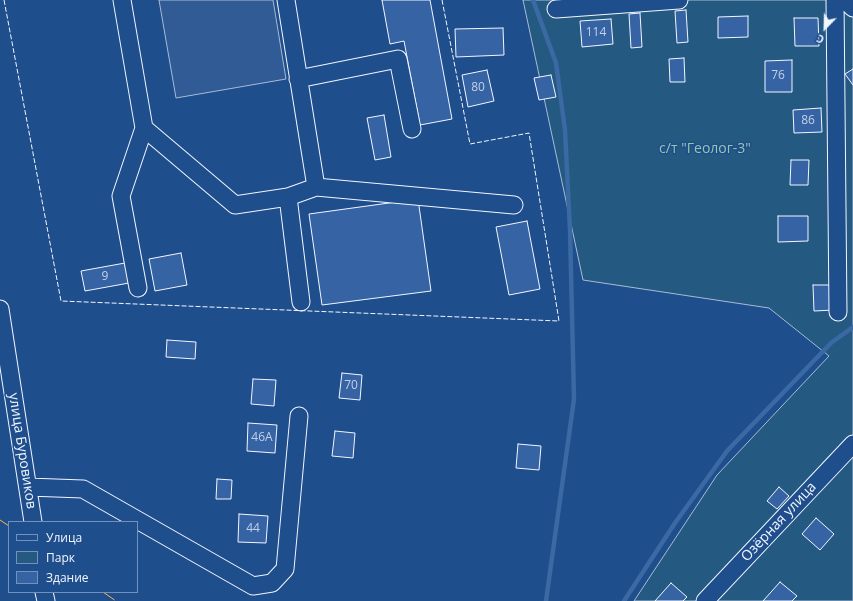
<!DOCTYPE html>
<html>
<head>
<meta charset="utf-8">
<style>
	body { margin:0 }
	#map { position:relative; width:853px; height:601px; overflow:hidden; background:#1f4e8c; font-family:"Open Sans",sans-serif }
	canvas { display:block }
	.legend { position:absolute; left:8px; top:521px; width:130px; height:72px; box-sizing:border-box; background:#1f4e8c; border:1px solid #7391ba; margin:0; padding:5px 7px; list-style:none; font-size:12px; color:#f2f6ff }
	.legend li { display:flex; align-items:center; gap:8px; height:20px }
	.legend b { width:20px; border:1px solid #7391ba }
	.north { position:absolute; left:805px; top:8px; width:40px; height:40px; -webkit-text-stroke:3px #1f4e8c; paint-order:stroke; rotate:203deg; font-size:11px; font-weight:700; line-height:16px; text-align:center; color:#f2f6ff }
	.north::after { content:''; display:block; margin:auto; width:14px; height:18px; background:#f2f6ff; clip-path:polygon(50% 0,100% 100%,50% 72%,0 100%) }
</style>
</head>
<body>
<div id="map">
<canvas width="853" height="601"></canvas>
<ul class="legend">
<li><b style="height:5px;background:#1f4e8c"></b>Улица</li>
<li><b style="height:11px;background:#245a82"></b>Парк</li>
<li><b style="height:11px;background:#3563a3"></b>Здание</li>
</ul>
<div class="north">С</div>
</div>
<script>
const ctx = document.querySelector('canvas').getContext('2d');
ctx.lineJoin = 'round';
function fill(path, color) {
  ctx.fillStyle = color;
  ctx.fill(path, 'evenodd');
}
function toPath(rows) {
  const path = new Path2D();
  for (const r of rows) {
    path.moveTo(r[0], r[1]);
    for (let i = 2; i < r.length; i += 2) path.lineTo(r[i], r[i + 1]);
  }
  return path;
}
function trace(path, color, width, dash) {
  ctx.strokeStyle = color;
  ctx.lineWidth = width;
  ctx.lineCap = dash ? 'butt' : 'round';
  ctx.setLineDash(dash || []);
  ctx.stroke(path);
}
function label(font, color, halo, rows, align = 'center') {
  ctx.font = font + ' "Open Sans",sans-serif';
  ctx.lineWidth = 3;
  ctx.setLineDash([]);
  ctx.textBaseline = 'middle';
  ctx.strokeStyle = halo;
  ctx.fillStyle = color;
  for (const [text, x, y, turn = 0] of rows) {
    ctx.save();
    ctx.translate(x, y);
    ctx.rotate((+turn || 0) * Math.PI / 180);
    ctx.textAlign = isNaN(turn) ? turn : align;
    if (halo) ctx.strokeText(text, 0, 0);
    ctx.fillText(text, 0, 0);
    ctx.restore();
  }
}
const green = toPath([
	[523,0,851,0,853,3,853,601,634,601,717,475,829,356,769,308,583,280,523,0]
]);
const parking = toPath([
	[159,0,273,0,286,79,176,98,159,0]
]);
const stream = toPath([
	[533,0,556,63,565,130,570,230,574,399,546,601],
	[624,601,675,523,727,451,831,343,853,327]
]);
const building = toPath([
	[382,0,430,0,452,119,420,125,404,41,390,44,382,0],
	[686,10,688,42,677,43,675,11,686,10],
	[640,13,642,47,631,48,629,14,640,13],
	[748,16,748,37,718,38,718,17,748,16],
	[794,18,818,18,819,46,795,46,794,18],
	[611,19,613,44,582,47,580,21,611,19],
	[503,28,504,55,456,57,455,29,503,28],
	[684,58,685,82,670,82,669,59,684,58],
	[792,60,792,92,765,92,765,61,792,60],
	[853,69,853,85,845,74,853,69],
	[487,70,494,101,468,107,462,75,487,70],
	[551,75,556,97,539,100,534,78,551,75],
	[821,108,822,132,794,133,793,110,821,108],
	[384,115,391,157,375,160,367,118,384,115],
	[791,160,809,160,808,185,790,185,791,160],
	[418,199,431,291,322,305,309,214,418,199],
	[778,216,808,216,808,241,778,242,778,216],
	[527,221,540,289,509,295,496,227,527,221],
	[181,253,187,285,155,291,149,259,181,253],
	[125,263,129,283,85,291,81,271,125,263],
	[813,285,833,285,834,310,814,311,813,285],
	[167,340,196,342,195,359,166,357,167,340],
	[342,373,362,375,360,400,339,398,342,373],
	[253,379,276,380,274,406,251,404,253,379],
	[248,423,277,425,275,453,247,451,248,423],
	[335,431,355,433,353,458,332,456,335,431],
	[518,444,541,446,539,470,516,468,518,444],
	[217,479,232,480,231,499,216,499,217,479],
	[779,487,789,496,777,509,767,501,779,487],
	[239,514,268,516,266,543,238,542,239,514],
	[816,518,834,534,820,550,802,534,816,518],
	[780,582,797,596,792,601,763,601,780,582],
	[671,583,687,597,683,601,655,601,671,583]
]);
const minor = toPath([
	[122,0,144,128,235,205,288,197,316,187],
	[286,0,316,187,514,205],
	[835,0,838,312],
	[845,0,853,8],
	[556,9,679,0],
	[298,79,398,59,412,129],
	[288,197,301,302],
	[138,288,121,196,144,128],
	[0,309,33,522],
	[28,487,83,489,253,586,272,583,285,569,299,416],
	[44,592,46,601],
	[705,601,853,444]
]);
const fence = toPath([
	[4,0,61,301,559,321,529,133,470,144,442,0]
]);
const power = toPath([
	[0,520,9,526],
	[103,592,116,601]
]);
const numberNames = [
	["114",596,33],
	["76",778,76],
	["80",478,88],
	["86",808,121],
	["9",105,277],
	["70",351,386],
	["46А",262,438],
	["44",253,529]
];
const parkNames = [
	["с/т \"Геолог-3\"",705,149]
];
const streetNames = [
	["улица Буровиков",22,451,81],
	["Озёрная улица",779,522,-47]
];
fill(green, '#245a82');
trace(green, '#a8bbd7', 1);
fill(parking, '#305b95');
trace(parking, '#a8bbd7', 1);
trace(stream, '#3b69a3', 4.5);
fill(building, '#3563a3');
trace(building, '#f2f6ff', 1);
trace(minor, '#f2f6ff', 19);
trace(minor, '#1f4e8c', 17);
trace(fence, '#f2f6ff', 1, [5, 2]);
trace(power, '#ffb74d', 1, [14, 3, 2, 3]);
label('12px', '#c3d1e8', null, numberNames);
label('14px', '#97c8a6', '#1f4e8c', parkNames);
label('14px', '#f2f6ff', '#1f4e8c', streetNames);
</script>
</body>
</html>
